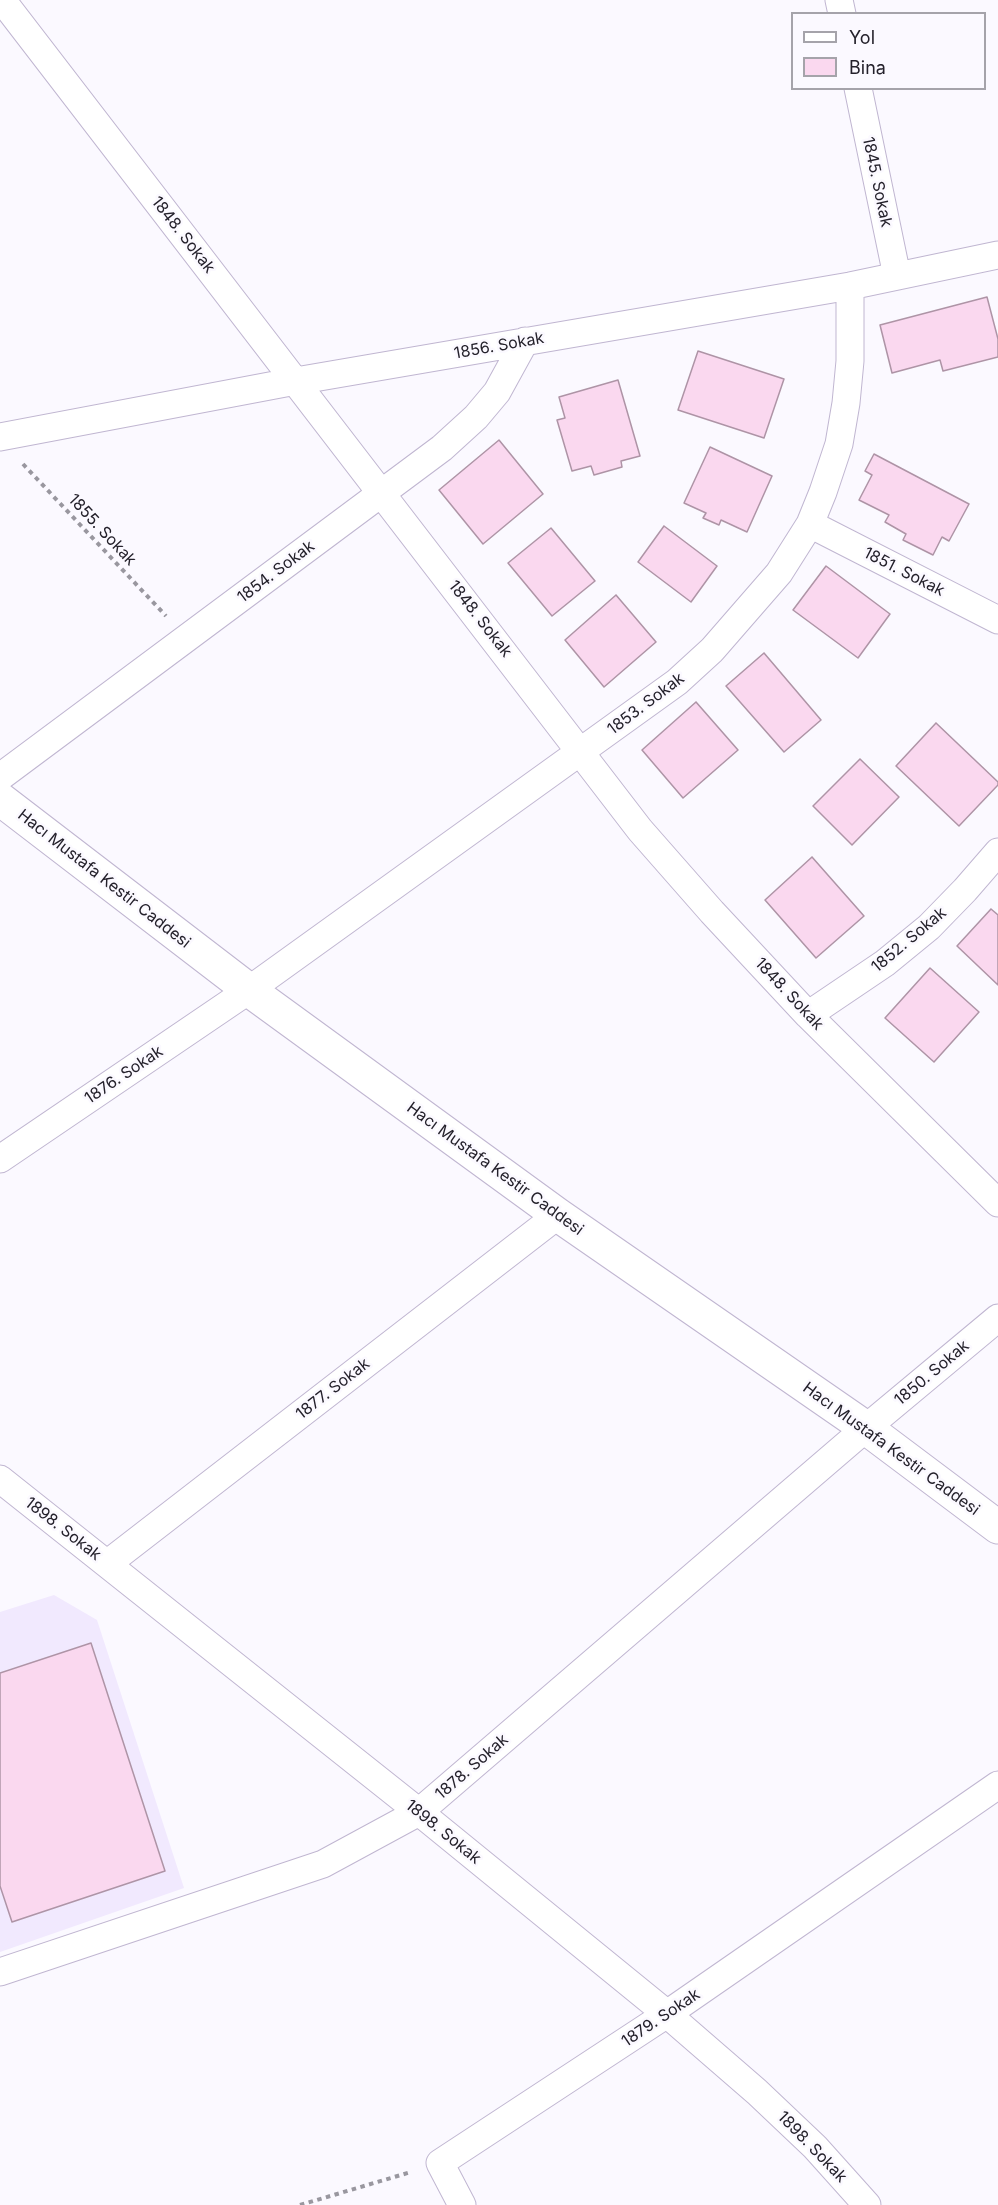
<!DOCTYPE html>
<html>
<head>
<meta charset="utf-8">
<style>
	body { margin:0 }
	#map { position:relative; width:998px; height:2205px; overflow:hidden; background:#fbf9ff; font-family:Inter,sans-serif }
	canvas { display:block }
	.legend { position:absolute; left:791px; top:12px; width:195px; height:78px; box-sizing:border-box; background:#fbf9ff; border:2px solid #a5a3aa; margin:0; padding:8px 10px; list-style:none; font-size:18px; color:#24212b }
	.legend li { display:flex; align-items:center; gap:12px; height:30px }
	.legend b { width:30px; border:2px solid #a5a3aa }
</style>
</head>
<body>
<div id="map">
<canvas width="998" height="2205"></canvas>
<ul class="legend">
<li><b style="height:8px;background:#fff"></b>Yol</li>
<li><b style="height:16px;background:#fad8ef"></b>Bina</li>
</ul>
</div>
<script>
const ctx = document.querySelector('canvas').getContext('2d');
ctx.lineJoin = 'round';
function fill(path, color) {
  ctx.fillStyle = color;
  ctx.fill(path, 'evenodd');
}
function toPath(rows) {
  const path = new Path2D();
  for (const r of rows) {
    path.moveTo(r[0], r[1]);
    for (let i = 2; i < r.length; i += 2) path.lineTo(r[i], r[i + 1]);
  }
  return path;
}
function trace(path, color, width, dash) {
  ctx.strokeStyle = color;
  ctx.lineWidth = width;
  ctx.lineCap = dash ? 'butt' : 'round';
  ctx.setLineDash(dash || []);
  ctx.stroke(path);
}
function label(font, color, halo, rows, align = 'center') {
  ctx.font = font + ' Inter,sans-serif';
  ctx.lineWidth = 5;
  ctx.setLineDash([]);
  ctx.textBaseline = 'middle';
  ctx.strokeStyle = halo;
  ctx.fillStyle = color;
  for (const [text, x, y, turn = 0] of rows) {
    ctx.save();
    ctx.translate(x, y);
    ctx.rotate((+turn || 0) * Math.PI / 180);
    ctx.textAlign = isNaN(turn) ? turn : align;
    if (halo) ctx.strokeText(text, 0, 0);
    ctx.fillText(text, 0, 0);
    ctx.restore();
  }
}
const built = toPath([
	[54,1595,97,1620,184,1888,0,1952,0,1612]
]);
const building = toPath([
	[987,297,998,339,998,357,943,371,940,360,892,373,880,325,987,297],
	[698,351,784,379,764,438,678,410,698,351],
	[618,380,640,456,621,461,622,467,594,475,591,466,572,471,557,420,565,418,559,397,618,380],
	[499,440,543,494,483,544,439,490,499,440],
	[710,447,772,476,747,532,721,520,719,525,703,518,706,513,684,503,710,447],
	[874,454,969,504,949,541,942,537,933,555,903,540,906,534,885,522,889,515,859,500,872,475,865,471,874,454],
	[664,526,717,566,691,602,638,562,664,526],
	[551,528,595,581,552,616,508,563,551,528],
	[826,566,890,614,858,658,793,610,826,566],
	[616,595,656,642,604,687,565,640,616,595],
	[764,653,821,720,784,752,726,686,764,653],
	[696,702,738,750,683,798,642,750,696,702],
	[936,723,998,782,998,785,959,826,896,766,936,723],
	[860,759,899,797,852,845,813,806,860,759],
	[812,857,864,916,816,958,765,900,812,857],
	[991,909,998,915,998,985,957,946,991,909],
	[930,968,979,1012,934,1062,885,1018,930,968],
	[91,1643,165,1871,12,1922,0,1886,0,1673,91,1643]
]);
const path = toPath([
	[23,464,166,616],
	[300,2205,411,2172]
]);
const minor = toPath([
	[2,0,640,830,712,912,808,1015,998,1203],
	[839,0,842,14],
	[858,88,897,276],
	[0,437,296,381,850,286,998,255],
	[810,524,998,620],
	[0,777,442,448,476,417,497,392,525,341],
	[808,1015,885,963,929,927,965,890,998,852],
	[0,1159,249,990,677,682,712,650,779,573,810,524,823,492,839,444,846,403,850,361,850,286],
	[0,1479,419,1812,667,2014,757,2092,815,2147,867,2205],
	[107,1564,558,1215],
	[0,1972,323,1864,419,1812,866,1428,998,1318],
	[462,2205,440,2163,667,2014,998,1785]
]);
const tertiary = toPath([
	[0,799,249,990,558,1215,866,1428,998,1527]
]);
const streetNames = [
	["1845. Sokak",877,182,78],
	["1848. Sokak",183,235,52],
	["1856. Sokak",499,346,-10],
	["1855. Sokak",102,530,47],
	["1854. Sokak",276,572,-37],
	["1851. Sokak",904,572,27],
	["1848. Sokak",480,619,52],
	["1853. Sokak",646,704,-37],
	["Hacı Mustafa Kestir Caddesi",104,879,38],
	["1852. Sokak",909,940,-40],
	["1848. Sokak",789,994,47],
	["1876. Sokak",124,1075,-34],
	["Hacı Mustafa Kestir Caddesi",495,1169,36],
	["1850. Sokak",932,1373,-40],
	["1877. Sokak",333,1389,-38],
	["Hacı Mustafa Kestir Caddesi",891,1449,36],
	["1898. Sokak",63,1529,38],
	["1878. Sokak",472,1767,-41],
	["1898. Sokak",443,1832,39],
	["1879. Sokak",661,2018,-34],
	["1898. Sokak",812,2147,46]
];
fill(built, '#f1e9fe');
fill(building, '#fad8ef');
trace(building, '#ae94a6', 1.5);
trace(minor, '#c0b6d1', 29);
trace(tertiary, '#c0b6d1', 35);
trace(path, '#99979f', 4, [4.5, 4.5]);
trace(minor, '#fff', 27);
trace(tertiary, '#fff', 33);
label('16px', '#24212b', '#fbf9ff', streetNames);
</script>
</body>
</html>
